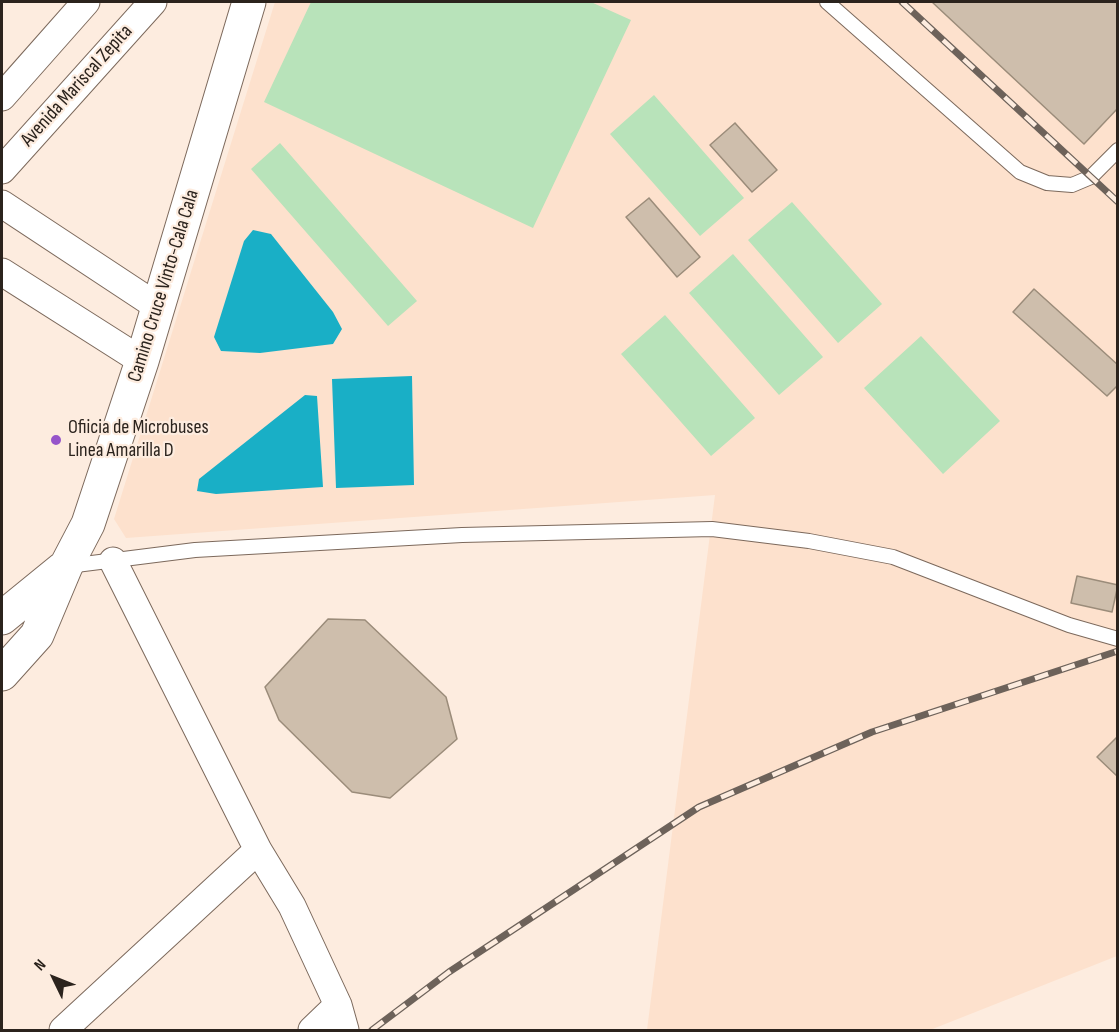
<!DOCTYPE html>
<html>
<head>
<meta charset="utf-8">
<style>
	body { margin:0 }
	#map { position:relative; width:1119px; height:1032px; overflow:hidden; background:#fdecdf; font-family:"Sofia Sans Condensed",sans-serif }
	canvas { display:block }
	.frame { position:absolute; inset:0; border:3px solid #2b231d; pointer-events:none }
	.north { position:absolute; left:24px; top:948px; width:60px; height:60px; -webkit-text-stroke:4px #fdecdf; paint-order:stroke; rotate:313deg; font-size:16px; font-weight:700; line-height:24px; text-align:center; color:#2b231d }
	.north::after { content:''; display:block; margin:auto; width:21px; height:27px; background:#2b231d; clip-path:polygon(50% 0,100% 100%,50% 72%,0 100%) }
</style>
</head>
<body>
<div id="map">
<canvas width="1119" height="1032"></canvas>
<div class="frame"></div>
<div class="north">N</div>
</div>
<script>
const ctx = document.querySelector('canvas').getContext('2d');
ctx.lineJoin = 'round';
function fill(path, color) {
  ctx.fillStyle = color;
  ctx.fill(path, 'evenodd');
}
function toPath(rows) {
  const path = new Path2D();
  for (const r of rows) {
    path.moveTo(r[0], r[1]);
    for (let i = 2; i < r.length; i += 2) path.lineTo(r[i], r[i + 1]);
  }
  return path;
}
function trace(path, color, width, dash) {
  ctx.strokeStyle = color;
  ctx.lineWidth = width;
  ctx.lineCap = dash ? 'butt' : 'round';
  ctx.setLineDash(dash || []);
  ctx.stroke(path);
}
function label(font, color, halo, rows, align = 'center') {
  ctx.font = font + ' "Sofia Sans Condensed",sans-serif';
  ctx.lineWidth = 4.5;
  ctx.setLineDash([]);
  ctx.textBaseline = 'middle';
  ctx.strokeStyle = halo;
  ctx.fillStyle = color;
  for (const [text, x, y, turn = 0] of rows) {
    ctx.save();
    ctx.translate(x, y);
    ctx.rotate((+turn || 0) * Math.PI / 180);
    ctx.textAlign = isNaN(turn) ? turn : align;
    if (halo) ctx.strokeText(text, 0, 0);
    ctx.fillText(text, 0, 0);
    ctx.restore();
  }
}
const built = toPath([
	[275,2,1117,2,1117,956,930,1030,647,1030,715,495,126,538,114,519]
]);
const green = toPath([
	[311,2,591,2,631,20,533,228,264,102],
	[654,95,744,198,700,236,610,134],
	[280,143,417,301,388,326,251,169],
	[792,202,882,304,838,343,748,240],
	[733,254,823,357,779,395,689,293],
	[665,315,755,418,711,456,621,354],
	[921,336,1000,421,943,474,864,388]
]);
const water = toPath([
	[253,230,271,234,333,312,342,329,333,344,260,353,221,351,214,337,244,241],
	[412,376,414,485,336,488,332,379],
	[305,395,317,396,323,487,216,494,197,491,199,479]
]);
const building = toPath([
	[932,2,1118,2,1118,108,1084,144,932,2],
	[735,123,777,170,752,192,710,145,735,123],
	[649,198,700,257,677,277,626,217,649,198],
	[1034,289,1118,365,1118,385,1107,396,1013,312,1034,289],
	[1077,576,1118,585,1112,612,1071,603,1077,576],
	[328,619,365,620,446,697,457,739,390,798,352,792,279,720,265,687,328,619],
	[1118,736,1118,777,1097,757,1118,736]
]);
const lane = toPath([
	[827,2,1020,172,1047,183,1072,185,1091,177,1118,150],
	[68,566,195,550,462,535,712,529,809,541,893,557,1069,625,1118,639]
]);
const street = toPath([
	[2,97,86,2],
	[2,170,153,2],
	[2,204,158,307],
	[2,272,142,361],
	[113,561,258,850,292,906,338,1005,345,1030],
	[63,1030,258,850],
	[312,1030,338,1005]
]);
const secondary = toPath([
	[2,618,62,569],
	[2,674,37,635,66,566,88,524,142,361,249,2]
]);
const rail = toPath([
	[902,2,1118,202],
	[372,1030,449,972,699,807,872,732,1118,651]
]);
const markers = [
	[56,440,6,"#9654ca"]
];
const streetNames = [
	["Avenida Mariscal Zepita",77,86,-48],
	["Camino Cruce Vinto-Cala Cala",164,286,-73]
];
const poiNames = [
	["Ofiicia de Microbuses",68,428],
	["Linea Amarilla D",68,451]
];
fill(built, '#fde1cd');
fill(green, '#b8e3ba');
fill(water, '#19afc6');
fill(building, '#cebeac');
trace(building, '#9b8c7a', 1.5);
trace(lane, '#7c695c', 16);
trace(street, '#7c695c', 29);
trace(secondary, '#7c695c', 35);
trace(lane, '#fff', 14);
trace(street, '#fff', 27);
trace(secondary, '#fff', 33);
trace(rail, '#6d625a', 7);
trace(rail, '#fdecdf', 4.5, [14]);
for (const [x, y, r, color] of markers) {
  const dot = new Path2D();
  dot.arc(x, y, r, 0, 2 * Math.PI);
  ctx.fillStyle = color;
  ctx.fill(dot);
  trace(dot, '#fdecdf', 2);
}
label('20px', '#2b231d', '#fdecdf', streetNames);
label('20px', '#2b231d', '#fdecdf', poiNames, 'left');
</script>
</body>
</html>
